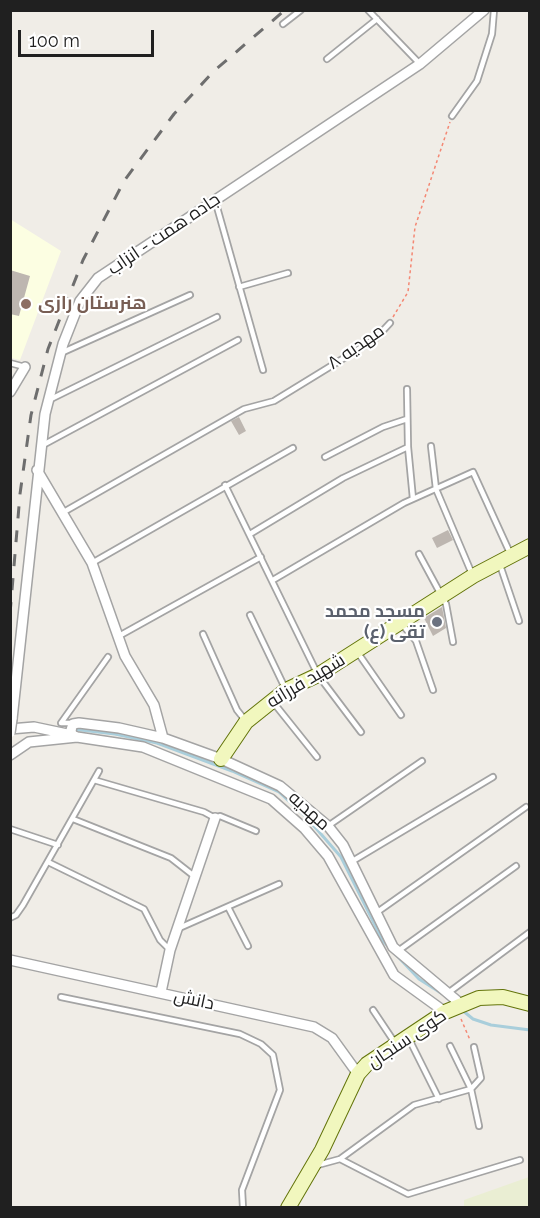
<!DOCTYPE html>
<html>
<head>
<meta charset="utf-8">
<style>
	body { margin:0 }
	#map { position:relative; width:540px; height:1218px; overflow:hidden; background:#f0ede7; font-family:Raleway,sans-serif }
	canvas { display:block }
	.frame { position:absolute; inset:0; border:12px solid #202020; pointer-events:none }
	.scale { position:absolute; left:18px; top:30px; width:136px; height:27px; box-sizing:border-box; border:3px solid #202020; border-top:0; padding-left:8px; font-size:18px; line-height:21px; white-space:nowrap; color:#202020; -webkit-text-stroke:4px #fff; paint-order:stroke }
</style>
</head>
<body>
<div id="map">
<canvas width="540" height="1218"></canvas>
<div class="frame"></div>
<div class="scale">100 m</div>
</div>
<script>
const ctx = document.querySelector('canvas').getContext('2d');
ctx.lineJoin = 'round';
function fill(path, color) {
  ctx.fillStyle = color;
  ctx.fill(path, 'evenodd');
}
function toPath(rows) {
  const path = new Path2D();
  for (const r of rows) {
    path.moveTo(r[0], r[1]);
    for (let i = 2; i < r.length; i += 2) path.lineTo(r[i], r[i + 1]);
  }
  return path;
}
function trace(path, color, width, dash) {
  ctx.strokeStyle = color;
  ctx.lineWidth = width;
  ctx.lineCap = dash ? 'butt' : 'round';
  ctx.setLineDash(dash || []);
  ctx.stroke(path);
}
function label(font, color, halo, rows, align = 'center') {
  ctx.font = font + ' Raleway,Cairo,sans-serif';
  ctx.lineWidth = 4.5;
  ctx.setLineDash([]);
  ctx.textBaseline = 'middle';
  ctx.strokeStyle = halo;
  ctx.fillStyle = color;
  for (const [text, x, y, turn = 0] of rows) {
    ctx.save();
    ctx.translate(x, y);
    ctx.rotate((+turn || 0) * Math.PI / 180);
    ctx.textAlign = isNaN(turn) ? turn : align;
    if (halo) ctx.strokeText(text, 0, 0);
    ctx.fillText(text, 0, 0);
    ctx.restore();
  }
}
const education = toPath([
	[10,219,61,251,20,360,11,358]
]);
const farmland = toPath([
	[529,1177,529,1207,464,1207,464,1200]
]);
const stream = toPath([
	[72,729,115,734,157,743,232,771,279,792,307,818,341,857,383,941,419,979,441,993],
	[462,1010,473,1019,491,1025,530,1030]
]);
const building = toPath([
	[10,270,30,276,19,316,10,314],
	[239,417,246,431,239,435,231,421],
	[448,530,453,540,437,548,432,538],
	[442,607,446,628,433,636,424,618]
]);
const path = toPath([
	[393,317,408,292,415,227,450,122],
	[461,1019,470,1040]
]);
const lane = toPath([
	[368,10,420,64],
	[283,24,301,10],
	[327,59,377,19],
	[452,116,477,81,492,34,494,10],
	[215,200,263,370],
	[239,287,288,273],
	[61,353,190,295],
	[10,363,25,367],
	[407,389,408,447,413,499],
	[49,400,217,317],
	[43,445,238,340],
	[431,446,436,489,472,574],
	[325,457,383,427,407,419],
	[225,485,318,675,361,732],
	[62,513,244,409,274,401,375,339,390,323],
	[250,534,343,478,408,447],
	[419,554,446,604,453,642],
	[92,563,293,448],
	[500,565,519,621],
	[273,580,404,503,473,472,510,553],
	[250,615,285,688],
	[401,623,416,641,433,690],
	[203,634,237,710,245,720],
	[119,636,261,557],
	[358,653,401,715],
	[273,702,317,757],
	[73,723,61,723,108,657],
	[94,780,204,812,215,818,220,816,256,831],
	[73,819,171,858,194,876],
	[328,826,422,761],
	[10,829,58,845],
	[48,862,144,909,160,940,170,950],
	[351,862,493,777],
	[228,907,248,946],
	[376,913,526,807],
	[10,918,16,915,23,905,99,771],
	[177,929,279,884],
	[398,951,516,866],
	[448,993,530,932],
	[61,997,240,1034,261,1044,273,1055,280,1090,242,1190,243,1208],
	[373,1010,395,1043],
	[409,1039,439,1099],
	[450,1046,471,1089,479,1126],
	[340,1159,414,1105,471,1089,481,1078,474,1047],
	[318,1165,340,1159,408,1194,520,1160]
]);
const street = toPath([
	[10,392,25,367],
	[37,470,92,563,125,656,154,705,163,738],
	[12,719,45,414,63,344,80,301,98,278,420,64,484,10],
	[10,729,34,727,72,735],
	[77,737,72,735,71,730,73,724,79,723,119,728,163,738,221,759,280,786,328,826,343,845,393,947,462,1005],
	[10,755,29,742,77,737,143,747,271,799,305,829,328,856,394,975,445,1012],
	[10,960,314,1027,332,1038,358,1074],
	[161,992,170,950,215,818]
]);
const secondary = toPath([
	[221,759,246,722,286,690,318,675,473,576,530,546],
	[288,1208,322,1150,358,1074,367,1064,445,1012,479,998,503,997,530,1004]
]);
const rail = toPath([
	[10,614,20,494,31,415,48,349,83,260,124,181,174,114,214,71,285,10]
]);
const streetBridge = toPath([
	[10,733,12,719]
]);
const markers = [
	[26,304,6,"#8d6e63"],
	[437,622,6,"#6b7280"]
];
const streetNames = [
	["جاده همت - انزاب",164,234,-34],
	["مهدیه ۸",356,347,-35],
	["شهید فرزانه",306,681,-31],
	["مهدیه",309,811,42],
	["دانش",194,1000,12],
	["کوی سنجان",407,1039,-34]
];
const educationNames = [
	["هنرستان رازی",38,304]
];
const worshipNames = [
	["مسجد محمد",425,612],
	["تقی (ع)",425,633]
];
fill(education, '#fcfee2');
fill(farmland, '#eaeed3');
trace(stream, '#a9cedb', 3);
fill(building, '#bdb6b0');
trace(lane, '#a4a4a4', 8);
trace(street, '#a4a4a4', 12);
trace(secondary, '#63740a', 16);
trace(path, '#f48874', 1.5, [3, 3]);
trace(lane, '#fff', 4.5);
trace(street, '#fff', 9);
trace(secondary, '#f1f7be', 14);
trace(rail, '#6e6e6e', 3, [12, 12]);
trace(streetBridge, '#a4a4a4', 12, []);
trace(streetBridge, '#fff', 9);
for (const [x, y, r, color] of markers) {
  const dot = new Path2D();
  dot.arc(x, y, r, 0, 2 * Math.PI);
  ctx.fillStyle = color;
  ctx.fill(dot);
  trace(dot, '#fff', 2);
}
label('18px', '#202020', '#fff', streetNames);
label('bold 18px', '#785e54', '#fff', educationNames, 'left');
label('bold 18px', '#5b616d', '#fff', worshipNames, 'right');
</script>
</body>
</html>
